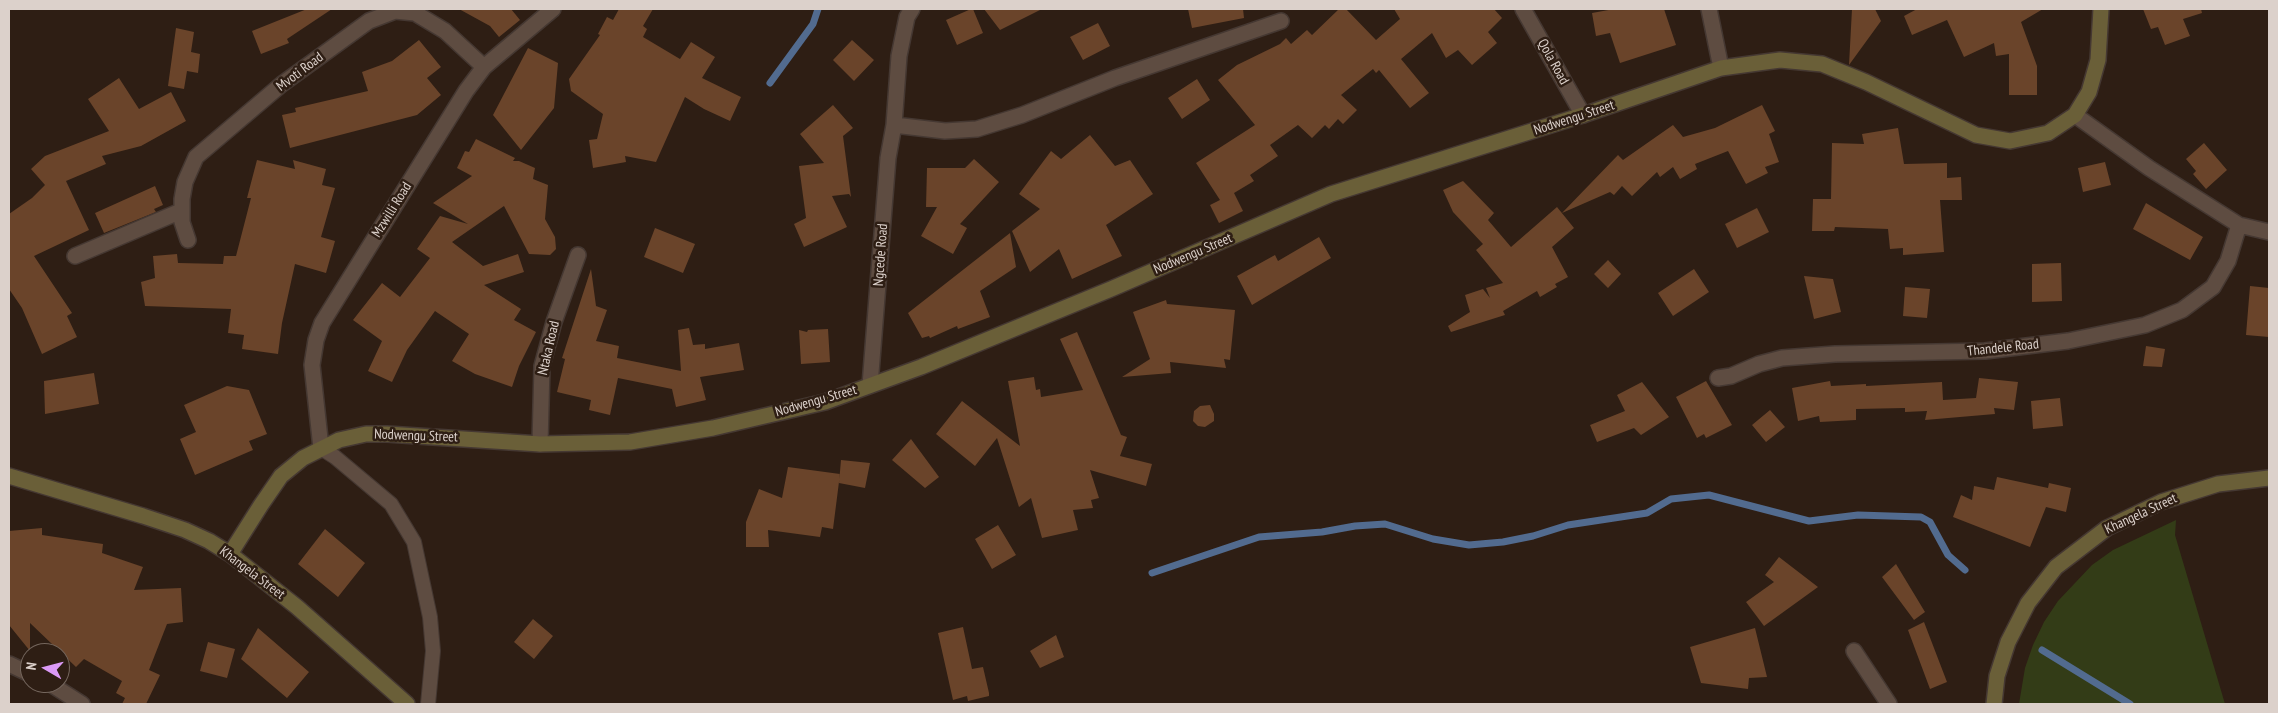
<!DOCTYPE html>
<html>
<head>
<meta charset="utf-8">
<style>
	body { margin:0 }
	#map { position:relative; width:2278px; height:713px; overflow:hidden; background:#2e1e14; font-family:"PT Sans Narrow",sans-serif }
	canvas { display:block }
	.frame { position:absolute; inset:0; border:10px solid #dcd1cb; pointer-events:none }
	.north { position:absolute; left:20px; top:643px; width:50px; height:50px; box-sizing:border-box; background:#2e1e14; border:1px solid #74665d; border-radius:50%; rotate:278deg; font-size:14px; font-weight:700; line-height:20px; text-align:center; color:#dcd1cb }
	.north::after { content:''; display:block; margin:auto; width:18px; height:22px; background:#db9af6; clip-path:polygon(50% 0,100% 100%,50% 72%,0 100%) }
</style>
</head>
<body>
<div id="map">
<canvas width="2278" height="713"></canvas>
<div class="frame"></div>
<div class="north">N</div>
</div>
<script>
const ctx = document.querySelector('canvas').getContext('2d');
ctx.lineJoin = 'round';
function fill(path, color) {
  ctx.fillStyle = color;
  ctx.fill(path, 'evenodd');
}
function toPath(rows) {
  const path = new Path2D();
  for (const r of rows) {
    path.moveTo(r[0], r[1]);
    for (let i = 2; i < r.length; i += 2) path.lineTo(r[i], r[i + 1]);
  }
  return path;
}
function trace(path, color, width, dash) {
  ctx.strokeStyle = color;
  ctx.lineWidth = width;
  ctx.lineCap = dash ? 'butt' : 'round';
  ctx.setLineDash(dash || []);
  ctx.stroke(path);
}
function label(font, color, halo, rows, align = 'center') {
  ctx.font = font + ' "PT Sans Narrow",sans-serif';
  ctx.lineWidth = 5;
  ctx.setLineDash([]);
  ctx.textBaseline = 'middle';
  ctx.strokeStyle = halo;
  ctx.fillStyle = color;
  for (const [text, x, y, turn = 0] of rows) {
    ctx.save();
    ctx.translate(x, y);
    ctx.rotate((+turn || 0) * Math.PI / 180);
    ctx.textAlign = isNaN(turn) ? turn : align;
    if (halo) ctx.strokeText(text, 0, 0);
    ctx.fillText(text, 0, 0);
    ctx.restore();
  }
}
const green = toPath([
	[2176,520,2175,535,2225,704,2019,704,2025,668,2033,645,2044,622,2058,601,2092,565,2113,550]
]);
const stream = toPath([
	[770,83,813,24,818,9],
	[1152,573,1259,537,1322,532,1355,526,1385,524,1433,539,1469,545,1503,542,1533,536,1568,525,1647,513,1671,499,1709,495,1809,521,1858,515,1921,517,1930,522,1948,555,1965,570],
	[2042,650,2130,704]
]);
const building = toPath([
	[307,9,332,9,287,39,289,43,261,54,252,31],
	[459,9,511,9,520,20,499,37,490,26],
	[619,9,653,9,643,26,647,29,643,37,680,59,691,42,715,57,702,78,741,97,730,121,704,109,685,97,656,162,625,156,626,162,593,168,589,140,597,139,603,114,571,91,569,79,600,35,598,34,607,17,613,20],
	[971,9,973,9,983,33,957,45,946,20],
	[984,9,1042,9,1000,30],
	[1188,9,1243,9,1244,18,1192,28],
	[1339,9,1346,9,1376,40,1400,19,1394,9,1494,9,1502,18,1488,32,1497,43,1472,65,1458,50,1446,58,1432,33,1401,59,1429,93,1410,108,1379,70,1376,73,1373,69,1341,95,1357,110,1343,124,1338,119,1329,129,1325,125,1312,138,1298,125,1270,145,1278,156,1250,175,1254,181,1234,193,1243,211,1219,223,1210,205,1220,200,1196,163,1255,125,1218,80,1237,65,1280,44,1286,38,1291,44,1307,30,1312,35],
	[1614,9,1664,9,1676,45,1620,63,1610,33,1596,36,1592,13],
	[1852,9,1875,9,1881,21,1849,65],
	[1917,9,2043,9,2021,22,2037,66,2037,95,2009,95,2009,54,1996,56,1994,43,1964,57,1947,20,1912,35,1904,16],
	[2143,9,2201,9,2202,13,2183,19,2190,36,2165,45,2158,27,2151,29],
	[1098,23,1110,46,1083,60,1070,37],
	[176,28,194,32,191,52,200,54,198,73,187,71,184,89,168,86],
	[419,40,441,67,427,78,441,95,417,115,290,148,282,115,296,112,295,108,368,91,362,72,392,61],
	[852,40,874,60,854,81,833,60],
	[528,48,558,63,554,108,521,150,493,115],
	[119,78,139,109,171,92,186,121,141,146,102,156,106,164,66,181,89,230,34,256,42,268,40,269,42,268,72,313,67,316,77,337,42,354,22,308,9,289,9,214,32,198,45,185,31,169,45,156,109,131,88,99],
	[1197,79,1210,100,1182,119,1168,98],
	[833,105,853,128,843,136,851,197,849,194,832,196,847,227,804,247,794,224,806,218,799,166,824,163,800,134],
	[1762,105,1775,131,1769,134,1779,162,1765,167,1768,173,1746,184,1728,151,1695,164,1697,169,1680,179,1673,167,1660,177,1657,172,1632,196,1622,186,1614,195,1610,192,1562,213,1618,155,1623,160,1673,125,1683,137,1715,128],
	[1898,128,1904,164,1947,163,1947,178,1961,177,1962,200,1940,200,1944,252,1903,255,1903,248,1890,249,1888,229,1835,227,1834,231,1812,231,1813,199,1831,199,1832,143,1864,144,1862,134],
	[1090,135,1115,166,1130,160,1153,194,1106,225,1122,256,1072,279,1059,249,1030,272,1012,231,1040,209,1019,194,1051,151,1061,159],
	[476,139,515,158,513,161,519,161,535,168,533,179,548,185,545,219,555,237,556,249,550,255,529,254,504,206,452,242,483,266,518,254,524,272,484,285,521,309,514,320,536,332,519,366,512,387,475,374,452,361,469,334,435,311,407,350,392,382,368,371,382,341,353,320,382,283,400,297,430,258,417,249,440,216,468,224,433,203,472,176,457,168,465,151,469,152],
	[2204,143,2227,170,2206,189,2193,174,2196,171,2186,159],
	[974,159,999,182,960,224,967,228,953,254,921,236,937,207,926,207,927,168,965,168],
	[257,160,295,169,293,160,326,169,322,185,335,188,321,237,335,241,326,273,295,264,282,323,278,354,242,349,244,335,228,333,231,309,145,306,141,282,155,278,153,256,177,254,178,263,223,264,224,256,236,256,251,198,247,198],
	[2105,162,2111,185,2083,192,2078,168],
	[1463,181,1494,213,1488,220,1511,247,1557,207,1574,228,1552,247,1568,277,1555,284,1557,287,1540,297,1537,291,1503,311,1505,315,1451,332,1448,326,1470,312,1465,295,1483,289,1490,298,1486,288,1503,283,1476,250,1483,244,1453,212,1443,190],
	[155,186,163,205,154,209,156,212,104,233,95,213],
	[2146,203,2203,237,2190,260,2133,229],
	[1757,208,1769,232,1737,248,1725,224],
	[655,228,695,244,683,273,644,257],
	[1010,233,1016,267,980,291,990,317,958,329,957,326,930,338,929,336,922,338,908,313],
	[1319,237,1331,258,1252,305,1237,276,1275,255,1278,261],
	[1608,260,1621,274,1608,288,1594,274],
	[2061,263,2062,301,2032,302,2032,264],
	[591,269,596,306,607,310,596,341,619,346,617,358,681,371,678,330,689,328,693,345,705,344,705,349,739,343,744,370,700,377,706,400,676,407,672,389,618,378,610,415,589,410,591,400,557,392,565,359,562,358],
	[1694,269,1709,292,1673,316,1658,293],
	[1804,276,1833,279,1841,312,1814,319],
	[2250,286,2269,288,2269,337,2246,335],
	[1905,287,1930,289,1927,318,1903,316],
	[1166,300,1167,304,1235,310,1230,360,1224,359,1226,368,1170,362,1171,373,1122,377,1150,359,1133,312],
	[828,329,830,362,801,364,799,330,807,332,808,330],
	[1077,332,1121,435,1127,437,1120,456,1152,464,1146,486,1090,470,1099,498,1091,500,1093,508,1073,510,1078,530,1042,538,1031,498,1019,507,997,438,975,466,936,434,962,401,1020,446,1008,381,1034,377,1036,390,1040,389,1041,397,1083,390,1060,339],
	[2146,346,2165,349,2162,367,2143,366],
	[94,373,99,404,45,414,44,381],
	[1979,378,2018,382,2014,410,1994,408,1995,414,1925,420,1927,411,1905,412,1905,408,1856,409,1856,420,1820,422,1819,416,1798,421,1792,388,1830,381,1831,386,1866,384,1866,386,1942,382,1943,400,1976,398],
	[1706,381,1732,425,1706,438,1704,434,1697,438,1676,397],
	[1642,382,1669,417,1641,435,1634,428,1597,442,1590,425,1625,411,1617,395],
	[227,386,249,390,267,434,249,441,253,450,195,475,180,439,196,432,184,405],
	[2060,398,2063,426,2033,429,2031,401],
	[1210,405,1214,414,1214,421,1205,427,1198,426,1193,421,1194,411,1200,406],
	[1770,410,1785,427,1766,442,1752,425],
	[911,439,939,477,925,488,892,460],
	[841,460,870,463,865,488,839,483],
	[788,467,840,474,833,529,822,527,820,537,768,530,769,547,746,547,746,522,759,489,782,498],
	[1997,477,2048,488,2049,483,2071,488,2066,512,2046,507,2030,547,1953,517,1961,495,1972,500,1974,486,1994,490],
	[998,525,1016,555,992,569,975,539],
	[42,528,42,535,103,544,102,553,143,567,134,590,181,588,183,622,167,624,149,670,160,675,146,704,122,704,125,698,116,693,122,681,84,659,76,667,30,623,30,651,9,625,9,531],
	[325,529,365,563,338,597,298,564],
	[1779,557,1818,587,1764,626,1746,602,1774,582,1765,575],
	[1896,564,1925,612,1914,620,1882,577],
	[533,619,553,636,534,659,514,642],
	[1924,622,1947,682,1930,689,1908,630],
	[963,627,972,669,983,667,989,693,989,696,968,701,967,696,953,700,938,633],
	[258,628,309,672,287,698,241,659],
	[1755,628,1767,677,1749,678,1748,689,1701,683,1690,647],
	[1056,635,1064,657,1040,668,1030,651],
	[208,642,235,649,227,678,200,671]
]);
const lane = toPath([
	[321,448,335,457,391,504,414,542,430,617,433,651,428,704]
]);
const street = toPath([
	[1523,9,1583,115],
	[1709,9,1721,68],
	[2075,115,2149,168,2239,225,2269,232],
	[894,125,945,131,977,129,1022,115,1115,78,1281,21],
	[188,240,182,222,182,199,185,182,196,157,282,84,369,21,395,11,415,13,445,31,484,67],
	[75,256,181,211],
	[1718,378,1731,376,1759,364,1782,358,1835,354,1985,351,2068,341,2145,325,2182,310,2213,287,2228,261,2239,225],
	[870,385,888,158,894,125,899,56,907,17,912,9],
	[540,444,542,366,554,322,578,255],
	[321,448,312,365,316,340,322,323,466,91,484,67,553,9],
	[1854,651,1889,704],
	[9,664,30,674],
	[49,683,82,704]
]);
const secondary = toPath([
	[9,476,143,516,185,530,209,541,230,554,297,607,407,704],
	[230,554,261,505,281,476,303,458,339,440,366,434,387,434,540,444,630,442,713,428,825,402,921,367,1111,289,1331,194,1583,115,1721,68,1780,60,1822,64,1866,82,1976,135,2010,141,2048,133,2075,115,2089,92,2098,60,2101,9],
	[1994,704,1997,676,2008,642,2028,603,2056,567,2107,528,2161,502,2218,484,2269,478]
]);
const streetNames = [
	["Qola Road",1553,62,61],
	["Mvoti Road",300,72,-37],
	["Nodwengu Street",1574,118,-18],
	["Mzwilli Road",392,210,-58],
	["Nodwengu Street",1193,254,-23],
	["Ngcede Road",881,255,-86],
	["Ntaka Road",549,348,-77],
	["Thandele Road",2003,348,-6],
	["Nodwengu Street",816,401,-16],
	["Nodwengu Street",416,436,2],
	["Khangela Street",2141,514,-25],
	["Khangela Street",252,573,37]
];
fill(green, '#333c17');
trace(stream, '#526b8f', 7);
fill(building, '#6a442a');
trace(lane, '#453832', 16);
trace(street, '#453832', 18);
trace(secondary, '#453832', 18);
trace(lane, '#5e4c41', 14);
trace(street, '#5e4c41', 15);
trace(secondary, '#6a5f38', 15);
label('14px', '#dcd1cb', '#2e1e14', streetNames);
</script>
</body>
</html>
